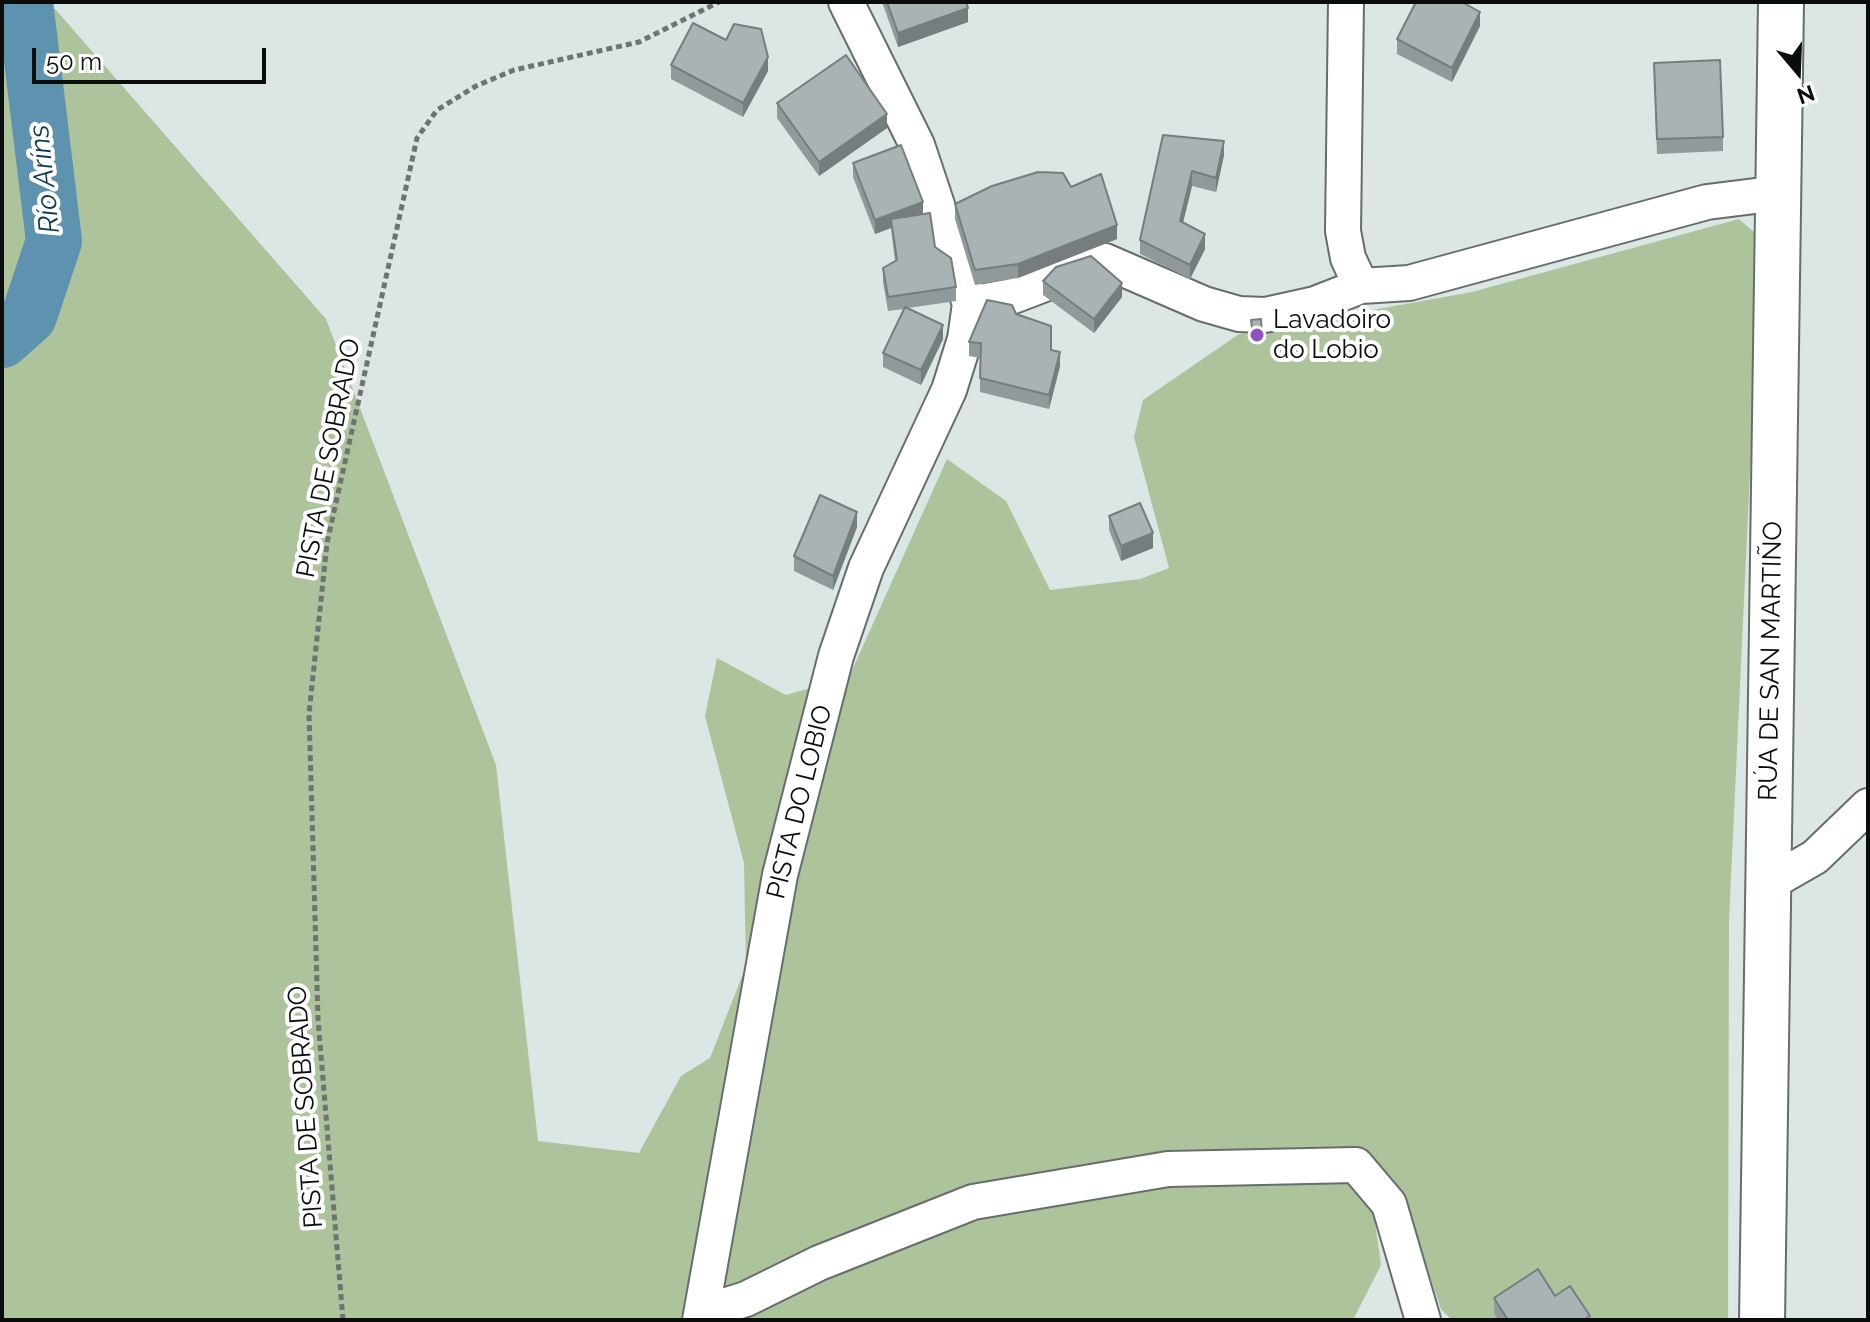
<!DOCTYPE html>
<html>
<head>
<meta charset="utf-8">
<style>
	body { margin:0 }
	#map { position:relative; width:1870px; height:1322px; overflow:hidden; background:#dce6e4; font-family:Raleway,sans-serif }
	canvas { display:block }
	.frame { position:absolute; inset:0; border:4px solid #090d0c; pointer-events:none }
	.north { position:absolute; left:1758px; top:32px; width:80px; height:80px; -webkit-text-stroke:6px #fff; paint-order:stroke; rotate:161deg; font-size:22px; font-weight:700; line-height:32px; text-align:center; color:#090d0c }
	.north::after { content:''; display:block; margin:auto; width:28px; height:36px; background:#090d0c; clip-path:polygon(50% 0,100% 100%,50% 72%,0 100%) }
	.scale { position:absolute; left:32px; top:48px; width:234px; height:36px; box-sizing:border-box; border:4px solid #090d0c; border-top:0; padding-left:10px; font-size:24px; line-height:28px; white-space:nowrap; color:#090d0c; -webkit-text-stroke:6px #fff; paint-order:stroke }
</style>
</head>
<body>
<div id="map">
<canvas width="1870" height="1322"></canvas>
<div class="frame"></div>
<div class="north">N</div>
<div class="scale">50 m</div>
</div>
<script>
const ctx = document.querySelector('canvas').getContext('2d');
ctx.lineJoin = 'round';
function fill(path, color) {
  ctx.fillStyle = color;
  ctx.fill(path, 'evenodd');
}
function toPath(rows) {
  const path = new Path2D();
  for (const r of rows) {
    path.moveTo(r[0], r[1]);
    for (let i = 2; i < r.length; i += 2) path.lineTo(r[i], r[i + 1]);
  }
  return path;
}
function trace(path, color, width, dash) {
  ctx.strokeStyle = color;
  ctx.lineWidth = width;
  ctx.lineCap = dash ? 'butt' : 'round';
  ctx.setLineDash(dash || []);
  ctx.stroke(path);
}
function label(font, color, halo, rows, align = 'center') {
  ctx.font = font + ' Raleway,sans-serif';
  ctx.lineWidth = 8;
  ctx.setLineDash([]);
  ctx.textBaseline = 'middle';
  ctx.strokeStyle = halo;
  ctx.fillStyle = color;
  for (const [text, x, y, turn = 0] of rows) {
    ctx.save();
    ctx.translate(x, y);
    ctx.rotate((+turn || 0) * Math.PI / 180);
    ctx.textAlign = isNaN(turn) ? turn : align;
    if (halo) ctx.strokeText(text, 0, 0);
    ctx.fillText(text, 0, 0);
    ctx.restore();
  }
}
const green = toPath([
	[2,2,49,2,326,319,496,765,538,1141,639,1153,681,1076,710,1058,746,966,744,863,705,716,717,658,786,695,849,677,947,459,1006,501,1050,590,1140,579,1169,568,1134,437,1143,400,1239,334,1472,292,1739,219,1761,238,1729,920,1728,1320,1452,1320,1441,1309,1402,1195,1367,1163,1381,1265,1353,1320,2,1320]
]);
const river = toPath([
	[2,340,29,316,54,241,25,2]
]);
const path = toPath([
	[343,1320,318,1019,309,714,327,543,417,138,437,110,476,86,514,70,639,42,719,2]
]);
const street = toPath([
	[1346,2,1343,231,1348,258,1361,286],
	[970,304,1013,296,1105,261,1204,304,1239,314,1265,315,1315,304,1361,286,1409,283,1707,202,1779,193],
	[1768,884,1815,857,1868,806],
	[702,1313,746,1299,819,1263,973,1202,1168,1169,1356,1165,1389,1204,1423,1320],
	[700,1320,780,875,836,656,866,568,949,390,965,339,970,304,917,145,846,2]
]);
const secondary = toPath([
	[1762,1320,1781,2]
]);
const wall = toPath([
	[882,2,966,2,968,22,898,47],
	[1480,26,1452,82,1397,54,1397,39],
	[671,65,768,71,743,117,671,79],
	[1654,77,1723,137,1723,151,1657,154],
	[777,103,887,128,819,176,777,118],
	[1163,135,1224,155,1216,192,1192,186,1183,222,1205,249,1190,279,1140,254,1140,240],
	[853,163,923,214,935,247,956,287,956,301,908,308,943,339,921,385,883,367,883,353,904,309,888,311,883,282,883,268,895,261,891,228,875,234,853,177],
	[1071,187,1117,239,1018,278,975,285,955,219,955,204],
	[1043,281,1122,297,1094,333,1043,295],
	[1016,314,1051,350,1060,366,1049,409,980,392,980,358,969,356,969,342],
	[1251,320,1262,334,1262,342,1253,342],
	[1109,516,1153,548,1121,561,1109,530],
	[857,527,833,590,794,571,794,556],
	[1555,1296,1590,1320,1498,1320,1494,1313,1494,1298]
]);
const shadedWall = toPath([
	[968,8,968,22,898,47,898,33],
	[1480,12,1480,26,1452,82,1452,68],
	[768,57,768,71,743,117,743,103],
	[887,114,887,128,819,176,819,162],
	[1224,141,1224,155,1216,192,1216,178],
	[1192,171,1192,186,1180,235,1180,221],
	[923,202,923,216,891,219,891,228,875,234,875,220],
	[1117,225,1117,239,1018,278,1018,264],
	[1205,234,1205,249,1190,279,1190,265],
	[1122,283,1122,297,1094,333,1094,319],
	[943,325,943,339,921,385,921,370],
	[1060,352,1060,366,1049,409,1049,395],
	[857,512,857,527,833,590,833,576],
	[1153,533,1153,548,1121,561,1121,546]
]);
const building = toPath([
	[887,2,966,2,968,8,898,33,887,2],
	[1416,2,1462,2,1480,12,1452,68,1397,39,1416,2],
	[693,23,726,40,734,24,761,29,768,57,743,103,671,65,693,23],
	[846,55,887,114,819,162,777,103,846,55],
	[1720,60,1723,137,1657,139,1654,63,1720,60],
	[1163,135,1224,141,1216,178,1192,171,1180,221,1205,234,1190,265,1140,240,1163,135],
	[901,145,923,202,875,220,853,163,901,145],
	[1038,172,1063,173,1071,187,1101,174,1117,225,1018,264,975,270,955,204,992,186,1038,172],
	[930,213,935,247,951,258,956,287,888,297,883,268,897,260,891,219,930,213],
	[1091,256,1122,283,1094,319,1043,281,1056,267,1091,256],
	[987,300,1012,305,1016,314,1051,326,1051,350,1060,352,1049,395,980,378,981,343,969,342,987,300],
	[905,307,943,325,921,370,883,353,905,307],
	[1261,319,1262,334,1253,335,1251,320,1261,319],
	[820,495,857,512,833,576,794,556,820,495],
	[1140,503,1153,533,1121,546,1109,516,1140,503],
	[1538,1269,1555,1296,1570,1286,1590,1316,1583,1320,1508,1320,1494,1298,1538,1269]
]);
const markers = [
	[1257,335,8,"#9451c5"]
];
const poiNames = [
	["Lavadoiro",1273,320],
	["do Lobio",1273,350]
];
const streetNames = [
	["PISTA DE SOBRADO",329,458,-79],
	["RÚA DE SAN MARTIÑO",1771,661,-89],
	["PISTA DO LOBIO",800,802,-76],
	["PISTA DE SOBRADO",306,1107,-94]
];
const waterNames = [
	["Río Aríns",45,179,-96]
];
fill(green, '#adc39c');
trace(river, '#5e93b0', 56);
trace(street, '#656e6c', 38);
trace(secondary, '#656e6c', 48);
trace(path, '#6d7472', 5, [6, 4]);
trace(street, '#fff', 34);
trace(secondary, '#fff', 44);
fill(wall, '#919a9b');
fill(shadedWall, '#767d7e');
fill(building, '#a9b3b4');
trace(building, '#767d7e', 2);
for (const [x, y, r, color] of markers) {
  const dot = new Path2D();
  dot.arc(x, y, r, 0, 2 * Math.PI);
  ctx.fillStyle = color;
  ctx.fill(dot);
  trace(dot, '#fff', 3);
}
label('26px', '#090d0c', '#fff', poiNames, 'left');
label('26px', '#090d0c', '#fff', streetNames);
label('italic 28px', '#0b3a4f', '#fff', waterNames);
</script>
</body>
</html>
